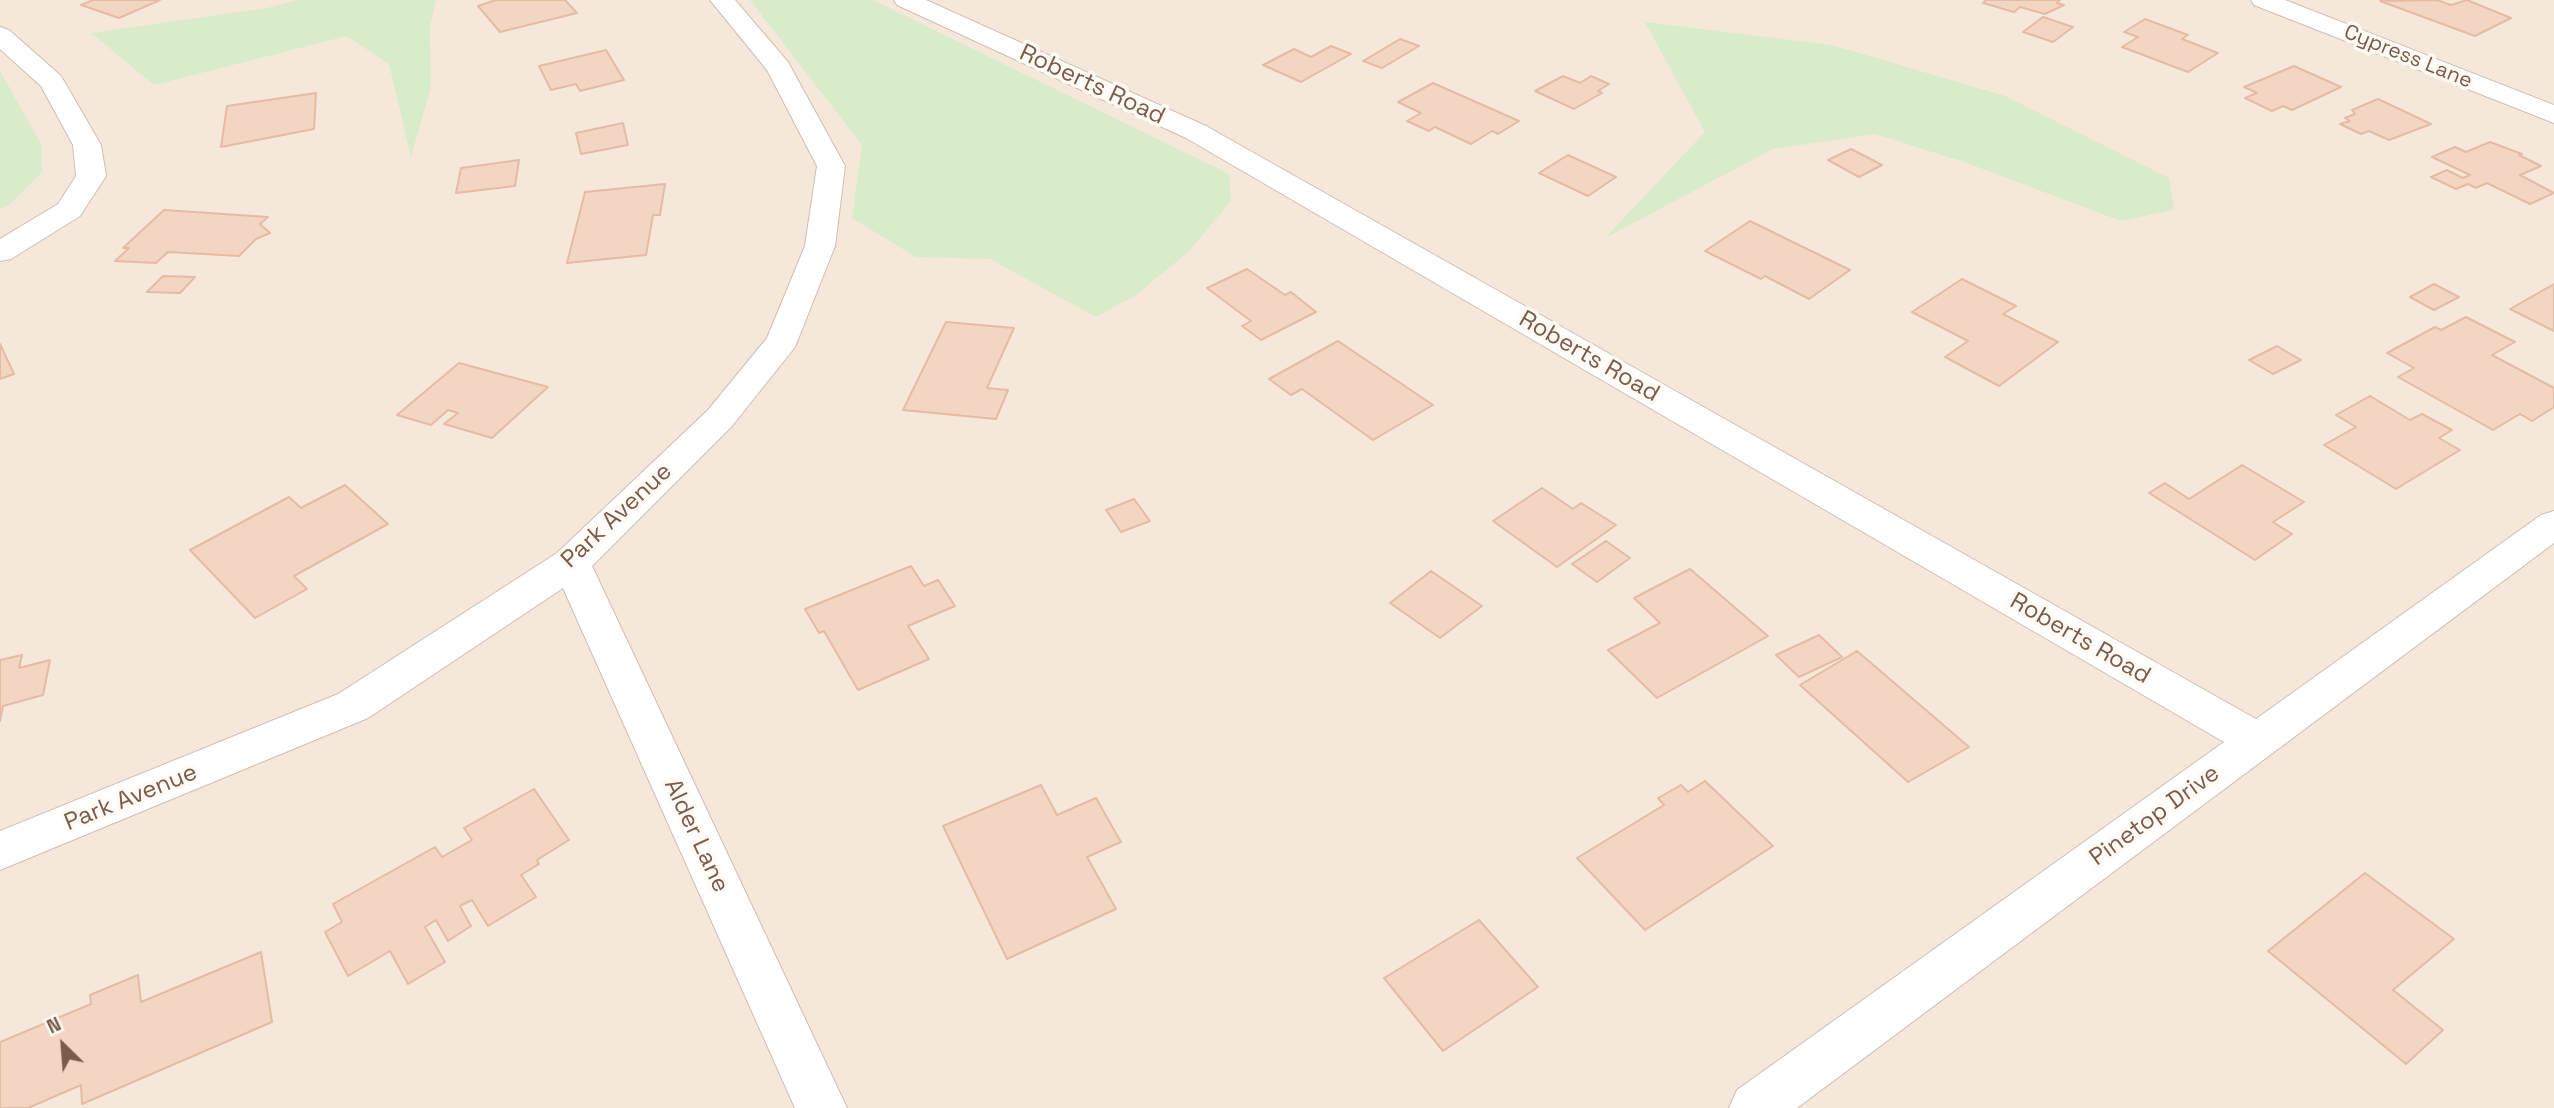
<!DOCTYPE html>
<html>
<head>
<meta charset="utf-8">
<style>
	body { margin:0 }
	#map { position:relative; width:2554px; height:1108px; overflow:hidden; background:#fdf6ec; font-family:"Space Grotesk",sans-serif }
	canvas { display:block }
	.north { position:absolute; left:28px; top:1010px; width:70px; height:70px; -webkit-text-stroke:5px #fffaf3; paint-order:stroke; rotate:335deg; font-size:19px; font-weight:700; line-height:28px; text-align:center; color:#7a5c4d }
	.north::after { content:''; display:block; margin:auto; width:24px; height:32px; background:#7a5c4d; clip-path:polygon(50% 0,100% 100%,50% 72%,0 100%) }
</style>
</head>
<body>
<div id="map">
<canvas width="2554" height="1108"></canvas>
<div class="north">N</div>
</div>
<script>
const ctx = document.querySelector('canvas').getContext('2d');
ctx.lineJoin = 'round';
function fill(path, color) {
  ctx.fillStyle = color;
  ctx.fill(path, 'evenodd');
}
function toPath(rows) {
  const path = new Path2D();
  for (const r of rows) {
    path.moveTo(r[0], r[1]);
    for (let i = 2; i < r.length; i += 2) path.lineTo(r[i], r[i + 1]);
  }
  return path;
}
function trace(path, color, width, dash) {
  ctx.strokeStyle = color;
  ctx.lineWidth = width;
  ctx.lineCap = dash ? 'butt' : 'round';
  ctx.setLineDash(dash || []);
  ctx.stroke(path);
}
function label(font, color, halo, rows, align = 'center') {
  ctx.font = font + ' "Space Grotesk",sans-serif';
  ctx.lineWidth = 7;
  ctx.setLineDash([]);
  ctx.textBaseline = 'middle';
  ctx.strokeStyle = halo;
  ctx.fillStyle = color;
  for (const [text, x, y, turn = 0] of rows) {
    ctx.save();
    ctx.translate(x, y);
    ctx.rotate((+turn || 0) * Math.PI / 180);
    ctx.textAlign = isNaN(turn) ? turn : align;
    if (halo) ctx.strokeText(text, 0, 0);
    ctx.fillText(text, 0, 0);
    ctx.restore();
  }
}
const residential = toPath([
	[0,0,2554,0,2554,1108,0,1108]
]);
const green = toPath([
	[297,0,436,0,430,26,431,87,411,157,389,64,347,36,154,85,91,33,267,8],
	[750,0,873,0,1229,174,1231,201,1189,251,1136,295,1096,317,990,259,916,257,852,218,862,145],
	[1645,22,1832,45,2005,96,2169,178,2174,210,2121,221,1964,162,1875,134,1773,149,1605,238,1705,132],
	[0,71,41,144,42,172,10,204,0,209]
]);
const building = toPath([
	[93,0,160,0,119,18,81,5,93,0],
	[496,0,565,0,577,13,500,32,478,6,496,0],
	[1986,0,2060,0,2057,3,2064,5,2045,14,2020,7,2014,12,1983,3,1986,0],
	[2437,0,2451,5,2467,0,2511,18,2475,36,2380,1,2437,0],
	[2043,17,2073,27,2053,42,2023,32,2043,17],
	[2145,19,2188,35,2182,39,2218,53,2188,72,2122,47,2138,37,2124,32,2145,19],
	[1400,39,1419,46,1382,68,1363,61,1400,39],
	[1331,46,1351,54,1301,82,1263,65,1294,49,1311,57,1331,46],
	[606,50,624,80,580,91,576,84,551,90,539,66,606,50],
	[2294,66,2341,87,2292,110,2283,106,2272,111,2245,98,2257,93,2244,87,2294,66],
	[1563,76,1580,83,1591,76,1609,84,1598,91,1602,93,1574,109,1535,91,1563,76],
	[1433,83,1519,121,1498,134,1492,131,1471,144,1435,127,1429,131,1407,121,1421,113,1398,102,1433,83],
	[316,93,314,129,221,147,227,106,316,93],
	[2378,99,2431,124,2389,140,2369,131,2361,134,2340,124,2350,121,2345,118,2355,114,2352,110,2378,99],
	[623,123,628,145,581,154,576,133,623,123],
	[2490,142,2522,154,2519,155,2541,166,2520,175,2554,193,2530,204,2487,183,2476,188,2468,184,2456,189,2431,177,2447,170,2463,178,2470,175,2432,157,2455,147,2466,152,2490,142],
	[1851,149,1882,165,1859,177,1828,160,1851,149],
	[1568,155,1616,177,1588,196,1539,173,1568,155],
	[519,160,515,186,456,193,461,168,519,160],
	[665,184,660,215,653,215,646,255,567,263,585,192,665,184],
	[164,210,268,217,260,224,270,233,256,239,239,256,168,252,156,263,115,261,129,248,123,248,164,210],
	[1750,221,1850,270,1809,299,1765,276,1761,279,1705,251,1750,221],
	[1247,269,1285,295,1291,292,1316,312,1261,340,1242,326,1251,321,1207,288,1247,269],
	[163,276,195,277,180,293,147,292,163,276],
	[1962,279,2016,306,2003,314,2058,342,1999,386,1945,357,1968,341,1912,312,1962,279],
	[2434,284,2459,297,2434,310,2410,297,2434,284],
	[2554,284,2554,331,2510,309,2554,284],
	[2466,317,2515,342,2492,355,2554,388,2554,407,2532,421,2520,414,2493,430,2398,377,2414,368,2387,353,2435,327,2441,330,2466,317],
	[946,322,1014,328,987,388,1008,390,996,419,903,410,946,322],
	[1338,341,1433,405,1373,440,1302,389,1291,395,1269,379,1338,341],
	[0,344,14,374,0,379,0,344],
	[2277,346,2301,360,2273,374,2249,360,2277,346],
	[459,363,548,387,492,438,444,424,458,413,448,410,431,425,397,415,459,363],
	[2370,396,2410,420,2422,414,2452,430,2439,438,2460,450,2396,489,2324,445,2356,427,2336,415,2370,396],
	[2242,465,2304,502,2273,522,2292,534,2255,560,2149,493,2165,483,2189,499,2242,465],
	[345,485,388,524,294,576,307,589,255,618,190,550,289,497,301,508,345,485],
	[1542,488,1573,509,1581,503,1616,525,1557,567,1493,521,1542,488],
	[1134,499,1150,521,1121,532,1106,510,1134,499],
	[1606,541,1630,558,1597,582,1572,564,1606,541],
	[911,566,924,586,938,580,955,606,908,626,929,659,858,690,824,631,819,633,805,609,911,566],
	[1690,569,1768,636,1657,698,1608,650,1660,623,1634,598,1690,569],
	[1431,571,1482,606,1440,638,1390,603,1431,571],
	[1819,635,1842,657,1799,677,1776,655,1819,635],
	[1857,651,1969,747,1908,782,1800,685,1857,651],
	[22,655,19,668,50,660,43,695,3,706,0,721,0,660,22,655],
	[1705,781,1773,846,1645,930,1577,858,1664,805,1658,798,1681,785,1688,792,1705,781],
	[1041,785,1057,815,1096,798,1121,842,1087,857,1116,909,1007,959,943,826,1041,785],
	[534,789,569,840,537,860,539,864,521,875,536,897,488,926,472,900,460,906,471,926,448,941,436,920,425,927,445,962,408,984,390,951,348,976,325,932,342,922,333,904,435,847,442,857,472,840,464,828,534,789],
	[2365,873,2454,939,2393,990,2443,1030,2406,1064,2268,951,2365,873],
	[1479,920,1538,987,1443,1051,1384,978,1479,920],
	[261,952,272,1022,82,1104,81,1085,28,1108,0,1108,0,1042,91,1004,90,995,138,975,141,1002,261,952]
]);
const street = toPath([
	[710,0,735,0,788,62,845,166,835,246,795,347,732,426,592,566,847,1108,795,1108,563,588,368,718,0,870,0,831,338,694,557,553,708,410,767,338,805,246,817,166,767,70,710,0],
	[894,0,926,0,1206,126,2256,719,2541,515,2554,511,2554,543,1797,1108,1729,1108,1737,1090,2224,742,1186,138,897,5,894,0],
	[2251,0,2285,0,2554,105,2554,123,2254,5,2251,0],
	[0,27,9,30,61,76,101,145,106,176,80,216,11,259,0,261,0,239,58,204,76,176,73,145,41,86,0,49,0,27]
]);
const farStreetnames = [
	["Cypress Lane",2408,57,22]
];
const streetNames = [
	["Roberts Road",1092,85,25],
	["Roberts Road",1589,357,30],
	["Park Avenue",617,516,-43],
	["Roberts Road",2080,639,30],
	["Park Avenue",131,798,-22],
	["Pinetop Drive",2155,816,-36],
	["Alder Lane",696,836,65]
];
fill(residential, '#f5e8da');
fill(green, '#d8ecc9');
fill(building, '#f3d5c3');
trace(building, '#e6bba3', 2);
trace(street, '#d1beb0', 2);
fill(street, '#fff');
label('21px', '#7a5c4d', '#fffaf3', farStreetnames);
label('24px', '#7a5c4d', '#fffaf3', streetNames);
</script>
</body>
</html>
